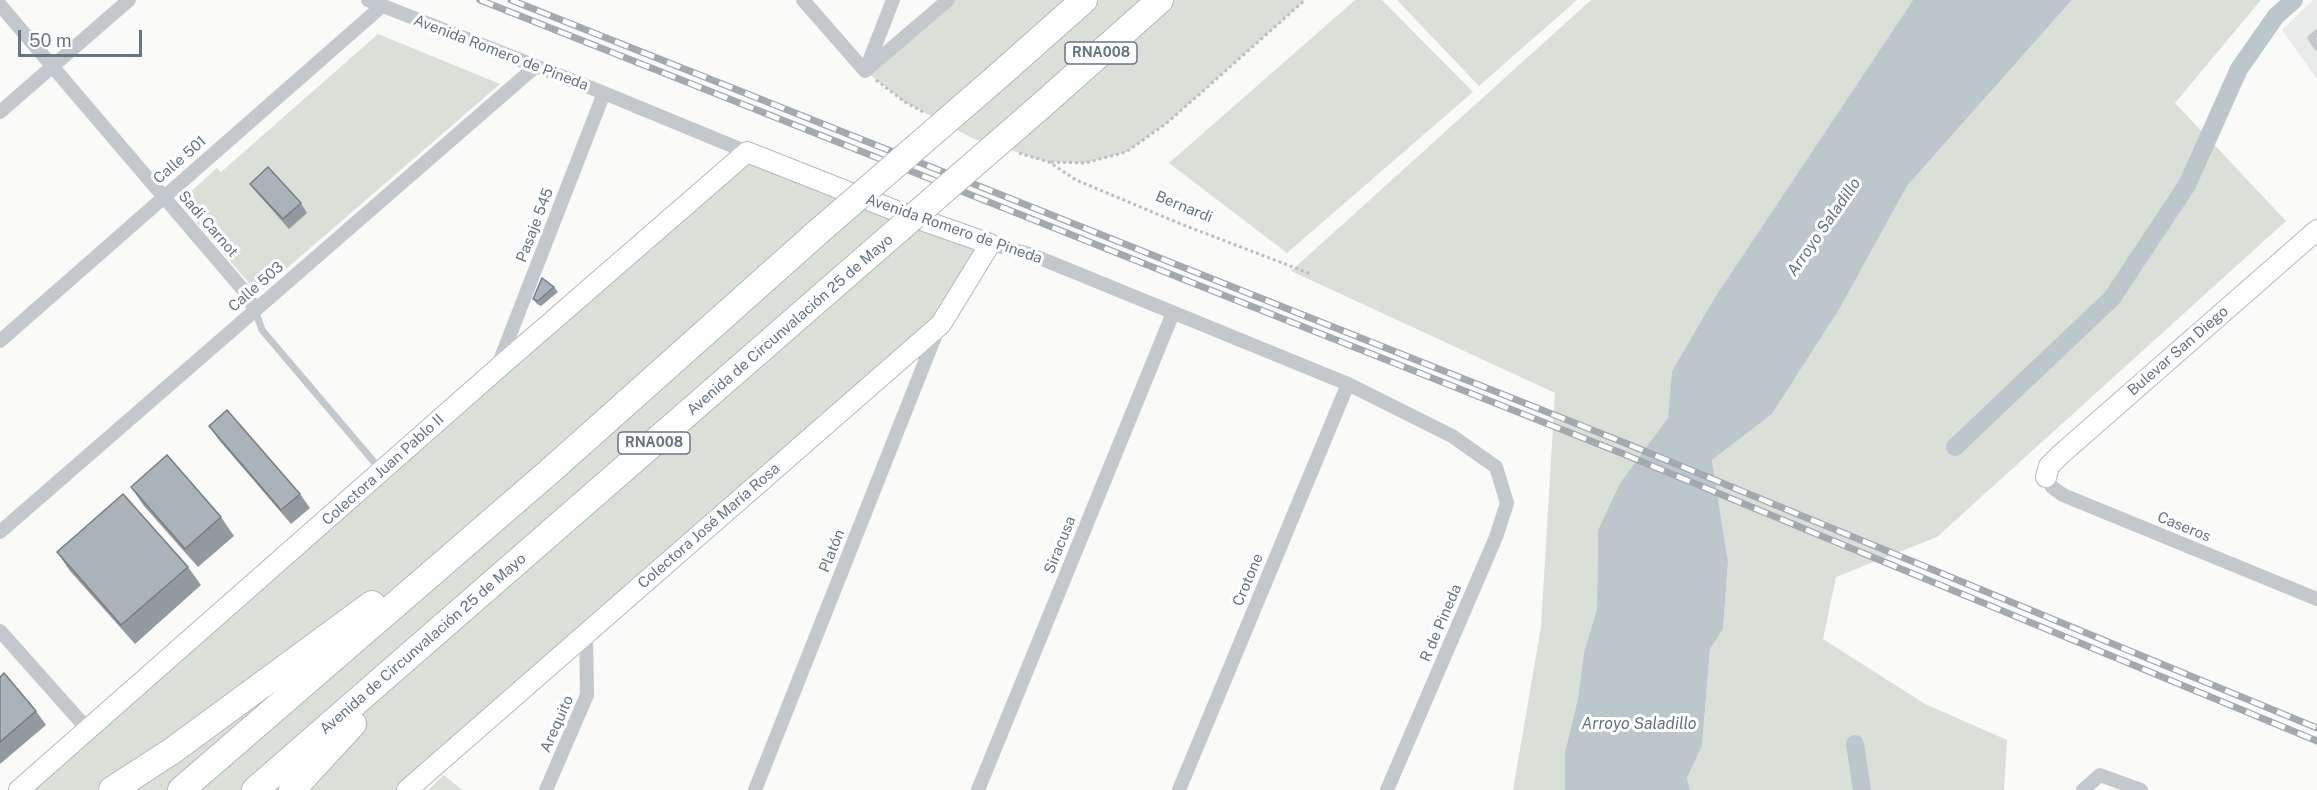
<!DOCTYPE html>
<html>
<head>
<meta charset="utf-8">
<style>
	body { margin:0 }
	#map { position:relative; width:2317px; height:790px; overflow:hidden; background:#fafaf8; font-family:"Public Sans",sans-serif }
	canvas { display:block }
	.scale { position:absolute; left:18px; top:30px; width:124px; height:27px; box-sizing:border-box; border:3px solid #657683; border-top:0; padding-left:8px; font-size:18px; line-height:21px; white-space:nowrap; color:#657683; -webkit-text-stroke:4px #fff; paint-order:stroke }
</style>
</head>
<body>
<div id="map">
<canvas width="2317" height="790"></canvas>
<div class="scale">50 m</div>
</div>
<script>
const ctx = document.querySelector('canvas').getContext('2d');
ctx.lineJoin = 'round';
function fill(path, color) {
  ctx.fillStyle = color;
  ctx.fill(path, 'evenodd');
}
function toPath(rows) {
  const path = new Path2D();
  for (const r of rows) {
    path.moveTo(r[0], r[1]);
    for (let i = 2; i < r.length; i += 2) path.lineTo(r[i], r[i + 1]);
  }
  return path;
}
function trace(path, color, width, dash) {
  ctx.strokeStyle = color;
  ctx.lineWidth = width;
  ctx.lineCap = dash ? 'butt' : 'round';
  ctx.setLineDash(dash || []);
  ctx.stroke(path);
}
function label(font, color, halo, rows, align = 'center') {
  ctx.font = font + ' "Public Sans",sans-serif';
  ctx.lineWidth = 6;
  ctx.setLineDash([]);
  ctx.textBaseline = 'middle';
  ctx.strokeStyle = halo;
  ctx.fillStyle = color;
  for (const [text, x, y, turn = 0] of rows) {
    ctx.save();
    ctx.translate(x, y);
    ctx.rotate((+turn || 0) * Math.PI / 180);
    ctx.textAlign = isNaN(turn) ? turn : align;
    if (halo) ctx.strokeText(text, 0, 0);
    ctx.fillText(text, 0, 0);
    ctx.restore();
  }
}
const built = toPath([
	[2313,0,2317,0,2317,79,2282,30]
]);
const green = toPath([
	[948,0,1305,0,1167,123,1126,152,1085,163,1049,162,974,139,905,102,865,71],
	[1355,0,1382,0,1473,92,1287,253,1169,163],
	[1397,0,1577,0,1479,86],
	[1591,0,1913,0,1715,297,1672,371,1669,418,1620,483,1598,530,1597,609,1584,652,1578,698,1565,752,1565,790,1513,790,1541,627,1555,393,1291,271],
	[2072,0,2261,0,2175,103,2286,221,1937,537,1836,577,1823,639,1925,704,2007,740,2004,790,1690,790,1687,778,1702,746,1710,649,1723,628,1728,562,1712,460,1772,414,1840,308,1907,186],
	[378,34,500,84,264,288,256,291,182,206,186,196,217,168,221,172],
	[747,152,990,244,941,324,407,790,19,790],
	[444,775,462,790,428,790]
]);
const water = toPath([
	[1913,0,2072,0,1907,186,1840,308,1772,414,1712,460,1728,562,1723,629,1710,649,1702,746,1687,778,1690,790,1565,790,1565,752,1578,698,1584,652,1597,609,1598,530,1620,483,1668,418,1672,371,1715,297]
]);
const canal = toPath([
	[1955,447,2112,298,2187,185,2239,69,2276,16,2294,0],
	[1855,744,1862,790]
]);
const path = toPath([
	[876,80,905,102,925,113],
	[1019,153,1049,162,1076,180,1181,224,1311,274],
	[1051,162,1085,163,1126,152,1167,123,1305,0]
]);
const lane = toPath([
	[2317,33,2311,38,2317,47],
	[255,310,262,330,380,469]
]);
const street = toPath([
	[368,0,604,93,747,152],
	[803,0,865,71],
	[0,5,245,292,255,310],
	[866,69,893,0],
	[865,71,948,0],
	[0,112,129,0],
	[990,244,1030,254,1348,384,1452,436,1496,467,1507,503,1496,537,1387,790],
	[0,341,382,6],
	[497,368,604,93],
	[2046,477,2052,487,2063,495,2317,599],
	[0,532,535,67],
	[0,631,89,731],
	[546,790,587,695,586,632],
	[755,790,938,329],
	[978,790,1173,313],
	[1179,790,1348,384],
	[2083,790,2100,775,2141,790]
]);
const secondary = toPath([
	[2046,477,2049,466,2060,455,2317,230],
	[19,790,497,369,747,152,899,212,990,244,941,324,407,790]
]);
const highway = toPath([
	[996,78,1084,0],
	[1041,106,1160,0],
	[112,790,172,751,372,604],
	[181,790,550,471,818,232],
	[255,790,867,257],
	[292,790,353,724]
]);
const rail = toPath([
	[480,0,1621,453,2317,741],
	[511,0,1625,443,2317,728]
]);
const highwayBridge = toPath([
	[818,232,996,78],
	[867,257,1041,106]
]);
const wall = toPath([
	[250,184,301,203,307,213,289,229,257,193],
	[554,287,558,292,541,306,537,304,533,299],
	[209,426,300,494,310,508,291,524,219,440],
	[131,487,221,517,234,536,198,567,144,506],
	[57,552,188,567,201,585,135,644,70,571],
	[0,677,36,711,46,725,0,764]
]);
const building = toPath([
	[268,167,301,203,283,219,250,184,268,167],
	[542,278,554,287,538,301,533,299,542,278],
	[227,410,300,494,281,510,209,426,227,410],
	[167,455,221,517,185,549,131,487,167,455],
	[123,494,188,567,121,625,57,552,123,494],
	[4,673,36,711,0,742,0,677,4,673]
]);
const shields = [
	[1101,53,72],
	[654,443,72]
];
const shieldNames = [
	["RNA008",1101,53],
	["RNA008",654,443]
];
const streetNames = [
	["Avenida Romero de Pineda",501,53,21],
	["Calle 501",180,160,-41],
	["Bernardi",1184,207,22],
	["Sadi Carnot",208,224,49],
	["Pasaje 545",535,225,-69],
	["Avenida Romero de Pineda",954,229,19],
	["Calle 503",256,287,-41],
	["Avenida de Circunvalación 25 de Mayo",790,325,-41],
	["Bulevar San Diego",2178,351,-41],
	["Colectora Juan Pablo II",383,470,-42],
	["Colectora José María Rosa",709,526,-41],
	["Caseros",2184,527,22],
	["Siracusa",1060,545,-68],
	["Platón",832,551,-68],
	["Crotone",1248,580,-67],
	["R de Pineda",1441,623,-67],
	["Avenida de Circunvalación 25 de Mayo",423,644,-41],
	["Arequito",557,724,-66]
];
const waterNames = [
	["Arroyo Saladillo",1824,227,-55],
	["Arroyo Saladillo",1639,724]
];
fill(built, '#e8e9e9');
fill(green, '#dadfd7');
fill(water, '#bbc7cb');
trace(canal, '#bbc7cb', 18);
trace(secondary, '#b3babf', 22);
trace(highway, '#b4b9bd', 28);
trace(path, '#bbbfc2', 3, [3, 3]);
trace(lane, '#c3c8cc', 7);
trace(street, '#c3c8cc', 14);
trace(secondary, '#fff', 20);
trace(highway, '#fff', 26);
trace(rail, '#a2aab0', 7);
trace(rail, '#fff', 4.5, [14]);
trace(highwayBridge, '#b4b9bd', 28, []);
trace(highwayBridge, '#fff', 26);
fill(wall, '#929a9f');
fill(building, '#aab3b9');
trace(building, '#777d82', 1.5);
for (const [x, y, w] of shields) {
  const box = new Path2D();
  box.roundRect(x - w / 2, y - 11, w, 22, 4.5);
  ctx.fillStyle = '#fff';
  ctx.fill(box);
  trace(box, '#657683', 1.5);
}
label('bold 14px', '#657683', null, shieldNames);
label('15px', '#657683', '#fff', streetNames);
label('italic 16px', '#60757c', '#fff', waterNames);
</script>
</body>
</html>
